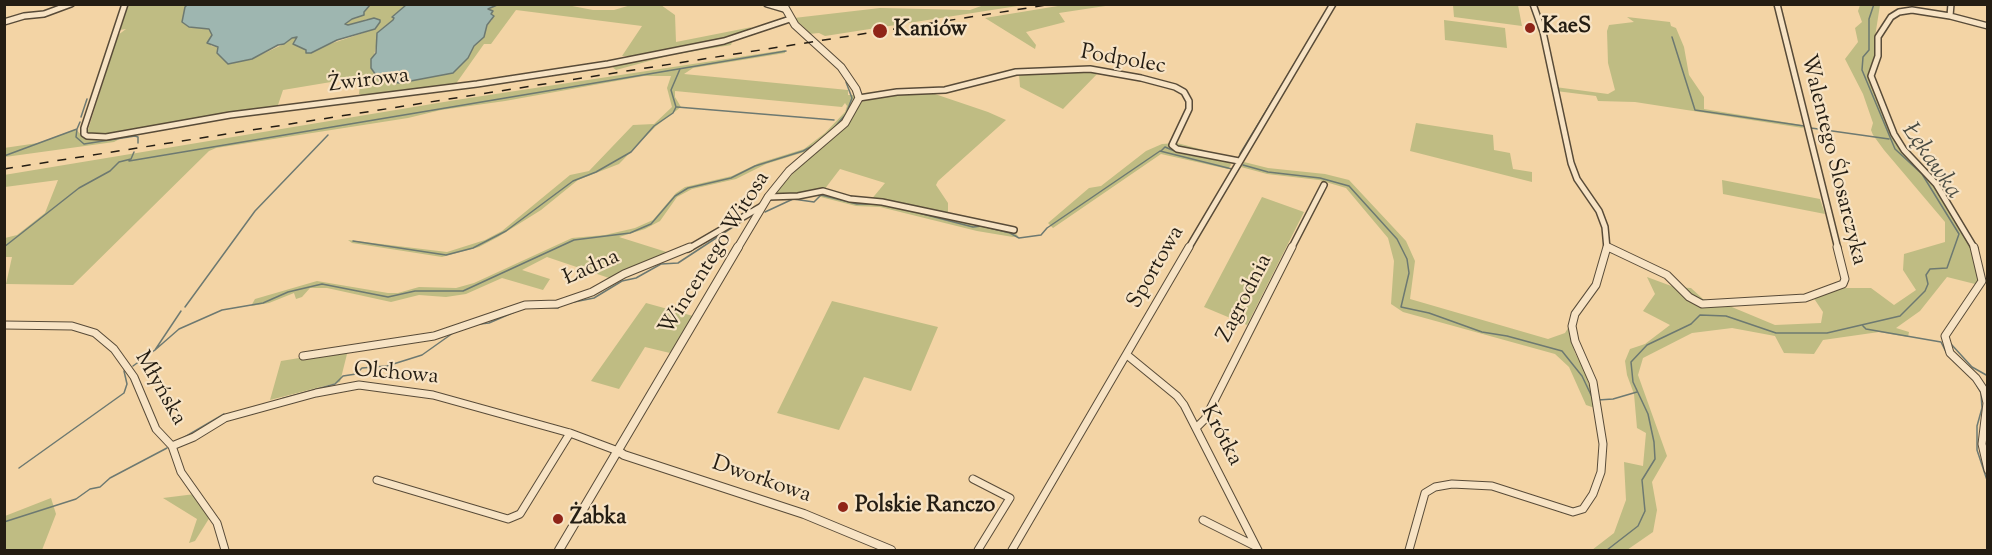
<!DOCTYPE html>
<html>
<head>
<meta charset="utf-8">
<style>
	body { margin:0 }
	#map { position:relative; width:1992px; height:555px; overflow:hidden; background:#f3d4a5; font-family:"Sorts Mill Goudy",serif }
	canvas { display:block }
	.frame { position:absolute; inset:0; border:6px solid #241d13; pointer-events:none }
</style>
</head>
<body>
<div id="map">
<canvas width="1992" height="555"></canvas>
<div class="frame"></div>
</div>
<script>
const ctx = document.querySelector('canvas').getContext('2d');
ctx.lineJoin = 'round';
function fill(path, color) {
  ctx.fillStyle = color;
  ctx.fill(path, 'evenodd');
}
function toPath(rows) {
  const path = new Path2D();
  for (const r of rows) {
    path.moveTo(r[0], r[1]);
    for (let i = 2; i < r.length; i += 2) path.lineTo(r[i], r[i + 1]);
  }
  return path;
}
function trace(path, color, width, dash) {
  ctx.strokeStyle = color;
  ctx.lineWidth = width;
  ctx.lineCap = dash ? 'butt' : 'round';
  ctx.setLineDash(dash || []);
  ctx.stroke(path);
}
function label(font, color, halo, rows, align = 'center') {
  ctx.font = font + ' "Sorts Mill Goudy",serif';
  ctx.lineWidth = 4.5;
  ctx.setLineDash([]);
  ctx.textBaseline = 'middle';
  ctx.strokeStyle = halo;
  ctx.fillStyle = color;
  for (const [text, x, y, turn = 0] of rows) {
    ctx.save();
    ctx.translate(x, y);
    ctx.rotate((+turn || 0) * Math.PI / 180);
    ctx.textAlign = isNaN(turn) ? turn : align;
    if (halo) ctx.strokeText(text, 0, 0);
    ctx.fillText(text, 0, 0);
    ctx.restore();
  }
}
const green = toPath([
	[128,5,188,5,185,7,182,22,189,27,209,29,212,35,211,46,219,47,221,55,228,64,252,59,284,44,292,38,297,37,294,43,324,46,375,29,367,19,348,26,345,24,352,19,357,18,370,5,406,5,394,15,393,20,380,30,371,68,380,81,394,83,453,73,468,58,474,46,484,37,487,25,492,20,488,10,497,5,567,5,593,10,614,10,631,5,661,5,675,15,676,42,752,27,734,36,731,45,671,55,616,70,611,66,632,61,638,56,622,56,642,26,516,10,491,44,484,44,455,85,366,96,359,94,361,77,283,90,277,108,107,136,93,135,87,133,118,35,126,29,120,30],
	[984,5,1024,5,825,36,819,33,809,34,810,33,794,18,880,8,970,10],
	[1064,5,1112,5,1059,13,1065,22,1026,32,1036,45,1035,49,985,18],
	[1453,5,1518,5,1522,26,1454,17],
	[1860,5,1880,5,1875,37,1876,55,1869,76,1892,134,1935,184,1975,252,1978,280,1975,284,1947,277,1920,311,1896,328,1909,332,1908,337,1879,332,1823,340,1814,354,1784,353,1775,336,1732,328,1692,333,1643,358,1638,375,1667,456,1652,482,1657,510,1653,532,1627,550,1592,550,1614,533,1626,500,1624,462,1643,466,1646,433,1637,428,1634,394,1627,375,1625,361,1630,349,1645,344,1670,325,1643,311,1655,294,1647,277,1674,287,1691,288,1703,299,1727,305,1775,325,1821,323,1823,312,1813,297,1840,288,1871,288,1894,305,1916,290,1903,270,1904,254,1945,242,1945,222,1884,150,1873,135,1871,130,1873,123,1863,94,1845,59,1858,42,1855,28,1862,22,1858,11],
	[1627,17,1670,22,1671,26,1676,28,1684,47,1689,75,1704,97,1704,109,1802,125,1803,128,1635,102,1598,101,1596,96,1556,91,1555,87,1608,94,1615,90,1608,63,1607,31,1609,25,1634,22],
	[1444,20,1505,28,1507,48,1445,40],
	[785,50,785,53,693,68,684,74,848,90,848,95,855,95,855,99,841,122,814,149,766,164,736,179,692,189,677,197,660,221,645,229,619,237,673,254,612,279,547,257,522,270,550,279,543,290,502,278,466,294,446,297,419,295,391,302,327,288,310,288,302,297,296,299,294,293,269,303,251,306,255,299,317,281,388,293,398,293,419,287,456,288,474,283,572,238,605,235,635,228,653,220,676,193,685,187,732,176,759,163,804,149,825,133,845,112,847,106,845,103,842,107,675,91,675,97,681,107,656,126,619,164,578,180,541,210,498,237,479,247,442,257,352,243,348,240,447,252,485,240,502,231,570,175,589,171,633,125,654,124,672,107,667,88,671,76,644,76,505,101,441,110,408,118,216,148,209,151,73,285,6,284,12,257,5,257,5,238,17,235,45,213,58,180,5,187,4,175,456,100],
	[1052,71,1099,72,1063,109,1020,87,1019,74],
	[926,91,988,112,1006,120,938,181,936,185,948,203,948,216,870,201,885,183,840,169,824,190,797,195,773,196,797,169,836,136,848,124,861,102,898,92],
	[1416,123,1493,135,1494,150,1510,153,1513,169,1532,172,1532,182,1410,151],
	[76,129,81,135,90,139,104,140,125,136,114,142,5,157,4,148,38,143],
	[1177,143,1204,150,1213,158,1229,161,1231,165,1228,169,1161,154,1053,228,1048,223,1089,188,1101,186,1146,151,1162,144],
	[1244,162,1268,168,1325,174,1349,180,1406,241,1415,261,1410,299,1548,339,1565,333,1568,328,1575,353,1586,374,1595,408,1586,405,1569,367,1555,354,1403,312,1391,304,1394,261,1388,238,1346,188,1319,180,1267,174,1241,167],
	[1722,180,1820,199,1825,214,1723,194],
	[818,191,1014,232,1018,236,1013,237,977,231,880,207,856,206,809,194],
	[1262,197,1304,212,1247,325,1204,307],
	[832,301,938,327,911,391,864,377,839,430,777,413],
	[646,303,693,316,670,353,645,347,619,389,591,381],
	[348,350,340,382,270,400,281,361],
	[195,494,210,517,195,541,189,543,197,519,163,498],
	[51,498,56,514,42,550,5,550,5,516]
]);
const water = toPath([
	[188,4,370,5,364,12,364,15,352,19,345,24,348,25,374,18,380,20,380,22,375,29,337,40,311,53,306,53,306,50,293,44,297,37,292,38,284,44,278,45,252,59,228,64,217,53,218,47,207,43,212,35,209,29,189,27,182,22,185,7,188,4],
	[406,5,406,4,497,5,488,9,493,11,491,14,494,16,487,25,484,37,474,46,468,58,453,73,400,83,380,81,371,68,371,59,376,53,377,33,393,20,394,18,392,17,406,5]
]);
const stream = toPath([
	[1672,37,1695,110,1804,126],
	[677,107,834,120],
	[81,117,87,99],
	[1811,128,1889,139],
	[77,129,80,122],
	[833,129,846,114,852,98,846,82],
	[1161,151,1165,147,1177,152],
	[1240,154,1300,55],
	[1194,155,1230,162],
	[4,156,77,129,76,137,84,144,135,136,138,137,138,143],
	[129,161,786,51],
	[1243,165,1268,172,1320,178,1349,186,1397,239,1407,259,1409,273,1401,307,1429,313,1482,332,1507,336,1562,351,1582,376,1592,397],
	[765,212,793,199,814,202,821,195,857,204,877,204],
	[919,213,973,227,982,226,1010,233,1019,238,1041,235,1047,228,1160,151,1232,169],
	[353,241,446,255,473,248,506,231,573,181,596,172,631,152,654,126,673,113,676,107,671,90,680,69],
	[1188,244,1227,179],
	[4,247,79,188,110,171,119,162,131,159,134,152],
	[564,304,594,298,622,281,636,278,661,264,678,263,742,221],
	[185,307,255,211,328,135],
	[542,307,558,308,560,306],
	[480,324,489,323,526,307],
	[1863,326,1866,329,1941,342,1947,354],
	[1951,344,1972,367,1988,376],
	[155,350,179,329,222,310,263,303,288,292,322,284,388,297,415,291,463,291,574,240,630,233,651,224,675,196,688,188,731,178,755,166,803,151,816,144],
	[133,366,155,350,181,311],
	[1977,386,1981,393,1982,408,1977,426,1977,450,1988,483],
	[281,399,335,384,343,376,356,374,362,368,387,366,422,355,453,333],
	[1598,400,1613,399,1637,392],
	[183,438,224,414],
	[19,468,124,393,127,384,124,371],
	[4,522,76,499,90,489,100,487,110,478,167,448],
	[1607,550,1638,526,1645,511,1642,480,1655,459,1654,442,1648,414,1633,382,1631,362,1647,345,1691,324,1700,315,1726,316,1776,333,1827,333,1900,316,1925,291,1928,284,1926,275,1930,269,1947,268,1959,234,1922,174,1895,149,1862,70,1863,57,1869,50,1869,19,1874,4]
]);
const minorFar1 = toPath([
	[125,4,84,128,84,134,87,136,106,137,230,115,477,84,608,64,724,41,790,19],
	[767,4,784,9],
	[1533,4,1543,32,1571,163,1577,179,1599,211,1605,227,1607,249],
	[1777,4,1838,249],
	[1950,16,1951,4],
	[4,22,24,16,44,14,71,4],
	[859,98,897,92,945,90,1016,72,1090,69,1141,78,1175,87,1184,92,1189,101,1189,109,1172,145,1177,149,1239,161],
	[768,197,798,196,823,191,850,199,882,202,1014,230],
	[1607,247,1611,249],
	[688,249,762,206],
	[1188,249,1333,4],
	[1291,249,1324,185],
	[1975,249,1936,184,1904,150,1894,134,1871,76,1878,56,1878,37,1891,17,1899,12,1912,10,1950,16,1988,26]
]);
const minor = toPath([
	[1608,247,1667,275,1689,297,1702,304,1805,298,1843,284,1845,279,1837,247],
	[1974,247,1982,281,1945,336,1950,353,1976,378,1984,390,1987,403,1982,444,1988,470],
	[4,325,72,326,95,333,114,349,134,377,156,429,172,446,181,472,217,523,225,550],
	[1127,355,1177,396,1184,405,1258,550],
	[303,356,434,336,525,305,557,304,592,292,624,274,690,247],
	[1197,427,1205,419,1292,247],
	[172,446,194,437,225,418,316,393,359,385,433,395,570,433,618,451],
	[973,479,1010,498,978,550],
	[377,480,508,519,520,514,570,433],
	[1203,520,1255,546],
	[1012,550,1189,247],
	[1409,550,1425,493,1435,487,1452,484,1492,486,1573,512,1583,509,1593,494,1601,472,1603,444,1593,382,1575,341,1572,326,1575,314,1596,285,1607,247]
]);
const tertiaryFar1 = toPath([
	[737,249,768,197,789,171,845,123,859,98,856,89,841,67,795,25,783,4]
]);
const tertiary = toPath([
	[618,451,624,455,804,514,891,550],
	[559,550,738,247]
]);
const rail = toPath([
	[4,169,1053,4]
]);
const markers = [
	[1530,28,6,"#8f2418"],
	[880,31,8,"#8f2418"],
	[843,507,6,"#8f2418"],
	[558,519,6,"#8f2418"]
];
const poiNames = [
	["KaeS",1542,28],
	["Kaniów",894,31],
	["Polskie Ranczo",855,507],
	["Żabka",570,519]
];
const streetNames = [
	["Podpolec",1123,61,10],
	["Żwirowa",369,82,-7],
	["Walentego Ślosarczyka",1832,160,76],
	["Wincentego Witosa",716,254,-58],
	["Sportowa",1157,268,-60],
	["Ładna",592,269,-24],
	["Zagrodnia",1246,299,-63],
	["Olchowa",396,375,5],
	["Młyńska",159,389,60],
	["Krótka",1220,436,62],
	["Dworkowa",761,481,19]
];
const waterNames = [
	["Łękawka",1930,162,55]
];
fill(green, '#bfbc83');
fill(water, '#9eb6b0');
trace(water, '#6d7971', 1.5);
trace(stream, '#6d7971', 1.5);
trace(minorFar1, '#584b38', 8);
trace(minor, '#584b38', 9);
trace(tertiaryFar1, '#584b38', 9);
trace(tertiary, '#584b38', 10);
trace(minorFar1, '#f7e3c4', 5);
trace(minor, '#f7e3c4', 7);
trace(tertiaryFar1, '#f7e3c4', 7);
trace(tertiary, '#f7e3c4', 8);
trace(rail, '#241d13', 1.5, [9, 9]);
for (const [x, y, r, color] of markers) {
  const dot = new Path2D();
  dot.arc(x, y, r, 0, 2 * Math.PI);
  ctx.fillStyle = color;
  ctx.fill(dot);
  trace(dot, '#f7e3c4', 2);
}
label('bold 22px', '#241d13', '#f7e3c4', poiNames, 'left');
label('22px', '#241d13', '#f7e3c4', streetNames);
label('italic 24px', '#494b42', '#f7e3c4', waterNames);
</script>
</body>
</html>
